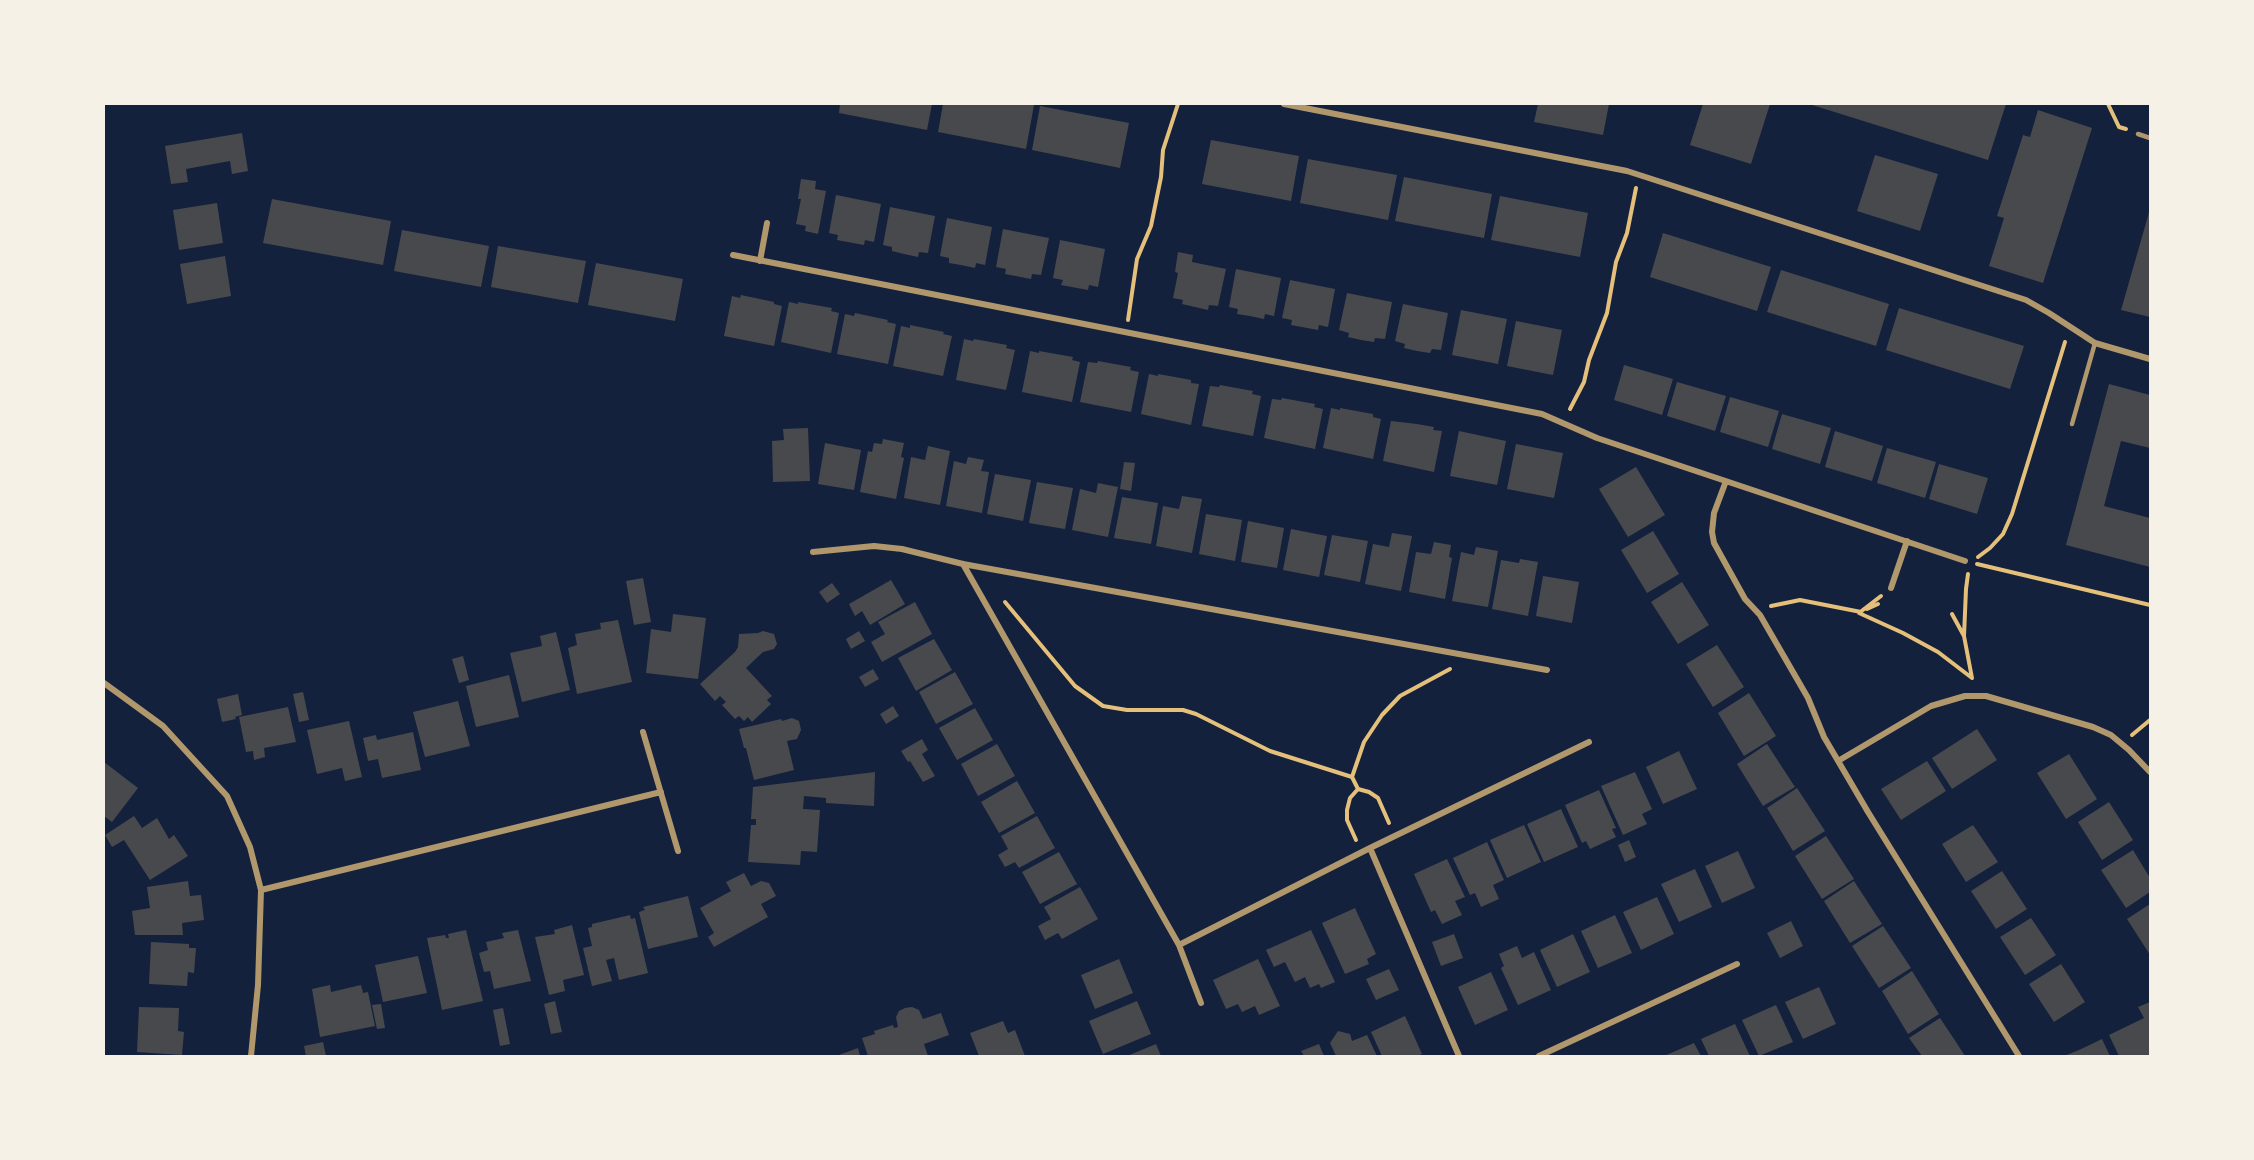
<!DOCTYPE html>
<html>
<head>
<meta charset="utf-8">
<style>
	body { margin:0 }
	#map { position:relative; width:2254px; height:1160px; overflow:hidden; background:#14213d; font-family:"Work Sans",sans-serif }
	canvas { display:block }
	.frame { position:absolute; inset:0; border:105px solid #f6f1e7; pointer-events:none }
</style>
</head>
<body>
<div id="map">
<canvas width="2254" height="1160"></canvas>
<div class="frame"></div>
</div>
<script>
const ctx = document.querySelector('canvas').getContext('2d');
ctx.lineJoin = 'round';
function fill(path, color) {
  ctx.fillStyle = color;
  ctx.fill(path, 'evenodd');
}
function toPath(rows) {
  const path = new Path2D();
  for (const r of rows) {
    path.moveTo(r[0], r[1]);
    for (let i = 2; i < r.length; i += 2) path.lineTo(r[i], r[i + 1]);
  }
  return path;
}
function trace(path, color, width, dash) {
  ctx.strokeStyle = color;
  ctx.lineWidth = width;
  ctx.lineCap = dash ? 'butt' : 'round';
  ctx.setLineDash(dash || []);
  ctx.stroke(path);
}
const building = toPath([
	[840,104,932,104,927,130,839,113],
	[943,104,1034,105,1026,149,938,132],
	[1538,104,1609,104,1603,135,1534,122],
	[1703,104,1770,104,1751,164,1690,145],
	[1809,104,2006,104,1988,160],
	[1040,106,1129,123,1120,168,1032,150],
	[2038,110,2092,128,2043,283,1989,266,2004,218,1997,216,2023,135,2030,137],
	[242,133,248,171,232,174,230,161,186,169,188,182,171,184,165,146],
	[1211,140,1299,156,1291,201,1202,184],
	[1875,155,1938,174,1920,231,1857,211],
	[1308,159,1397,175,1388,220,1300,203],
	[1404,177,1492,194,1484,238,1395,221],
	[801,179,816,181,815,189,826,191,818,234,805,231,806,226,796,224,801,199,798,199],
	[836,195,881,204,874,242,865,240,864,245,837,240,838,235,829,233],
	[1500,196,1588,213,1580,257,1491,240],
	[272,199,391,221,383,265,263,243],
	[217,203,223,243,179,250,173,210],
	[890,207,935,216,928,253,919,252,918,257,904,254,892,251,892,247,883,245],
	[2150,209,2150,317,2121,310],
	[947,218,992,227,985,265,976,263,975,268,961,265,949,263,949,258,940,256],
	[1003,229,1049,238,1041,275,1032,274,1031,279,1005,274,1006,269,996,267],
	[402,230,489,246,481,287,394,271],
	[1663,233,1771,267,1757,311,1650,277],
	[1060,240,1105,249,1098,287,1089,285,1088,290,1061,285,1063,280,1053,278],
	[498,246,586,261,578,303,491,287],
	[1178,252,1193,255,1192,262,1226,269,1218,306,1209,305,1208,310,1182,304,1183,300,1173,298,1178,273,1175,272],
	[225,256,231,296,187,304,180,264],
	[596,263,683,279,675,321,588,305],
	[1236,269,1281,278,1274,316,1265,314,1264,319,1250,316,1237,314,1238,309,1229,307],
	[1781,270,1889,304,1876,346,1767,312],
	[1290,280,1335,289,1328,327,1319,325,1318,330,1291,325,1292,320,1282,318],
	[1347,293,1392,302,1385,339,1375,338,1374,342,1361,340,1348,337,1349,333,1339,330],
	[741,295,774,302,774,304,782,306,774,346,724,336,732,296,740,298],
	[789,302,798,304,798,302,832,308,831,311,839,313,831,353,781,342],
	[1403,304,1448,313,1441,350,1432,349,1430,353,1417,351,1404,348,1405,344,1395,341],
	[1899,308,2024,346,2010,389,1886,350],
	[1461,310,1507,319,1498,364,1452,355],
	[855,313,888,320,887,322,896,324,888,364,837,354,845,314,854,316],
	[1516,321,1562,330,1553,375,1507,366],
	[910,325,944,332,943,334,952,336,943,376,893,366,901,326,910,328],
	[964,339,973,341,974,339,1007,345,1006,348,1015,350,1006,390,956,380],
	[1030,351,1039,353,1039,351,1073,357,1072,360,1080,362,1072,402,1022,392],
	[1098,361,1131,367,1130,370,1139,372,1131,412,1080,402,1088,362,1097,363],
	[1624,365,1673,379,1662,415,1614,400],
	[1149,374,1158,376,1158,374,1175,377,1191,380,1191,383,1199,384,1191,425,1141,414],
	[1677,382,1726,396,1715,431,1667,416],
	[2109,384,2150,395,2150,448,2121,441,2104,506,2150,518,2150,567,2066,545],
	[1220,385,1253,391,1252,394,1261,396,1253,436,1202,426,1210,386,1219,387],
	[1730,397,1779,411,1768,447,1720,432],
	[1282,398,1315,404,1314,407,1323,409,1315,449,1264,438,1272,399,1281,400],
	[1331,408,1340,410,1340,408,1373,414,1373,417,1381,419,1373,459,1323,448],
	[1782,414,1831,428,1820,464,1772,449],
	[1391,421,1417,424,1434,427,1433,430,1442,431,1434,472,1383,461],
	[808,428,810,481,773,482,772,441,784,440,783,429],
	[1459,431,1506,441,1497,485,1450,476],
	[1835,431,1883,446,1872,481,1825,467],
	[883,439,904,443,901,457,904,458,896,499,860,492,868,451,872,452,874,443,882,444],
	[825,443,861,450,854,490,818,484],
	[1516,444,1563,453,1554,498,1507,489],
	[928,446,950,451,940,505,904,498,911,457,925,460],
	[1887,448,1936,462,1925,498,1877,483],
	[968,457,984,460,981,471,989,472,982,513,946,506,954,461,966,464],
	[1124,462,1135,463,1131,491,1120,489],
	[1939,464,1988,478,1977,514,1929,499],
	[1636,467,1665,515,1628,537,1599,489],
	[995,474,1031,480,1023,521,987,514],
	[1037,482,1073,488,1065,529,1029,523],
	[1098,483,1118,487,1108,537,1072,530,1080,489,1096,493],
	[1182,496,1202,499,1192,553,1156,546,1163,506,1179,509],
	[1122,497,1158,503,1151,544,1114,538],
	[1206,514,1242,520,1235,561,1199,554],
	[1248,521,1284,528,1277,568,1241,562],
	[1291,529,1327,536,1319,577,1283,570],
	[1653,531,1679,574,1647,593,1621,550],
	[1392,533,1412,536,1401,591,1365,584,1373,544,1389,547],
	[1332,535,1368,541,1360,582,1324,575],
	[1434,542,1451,545,1449,557,1452,558,1445,599,1409,592,1416,552,1431,554],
	[1476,547,1498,551,1488,607,1452,601,1461,552,1474,555],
	[1520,559,1538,562,1528,616,1492,609,1501,560,1519,563],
	[1543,576,1579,582,1572,623,1536,616],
	[643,578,651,622,634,625,626,581],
	[891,580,905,604,870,625,862,611,855,616,849,604],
	[1682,582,1709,625,1678,644,1651,602],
	[832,583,840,594,827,603,819,592],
	[915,602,932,634,882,662,871,642,885,634,878,622],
	[673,614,706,618,698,679,646,673,651,629,671,632],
	[618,620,632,682,577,694,568,648,577,645,575,634,601,629,600,623],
	[763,631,774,634,777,644,774,649,763,652,746,668,772,696,767,700,771,704,752,722,748,717,744,721,739,716,735,719,722,705,726,702,720,696,715,701,700,684,735,652,738,647,739,634,758,633],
	[859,631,865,641,851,649,846,639],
	[556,632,570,690,522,702,510,653,542,646,540,636],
	[934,639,952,670,916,691,898,658],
	[1717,645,1744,687,1713,707,1686,664],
	[463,656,469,680,459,683,452,659],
	[873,669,879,679,865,687,859,677],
	[955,672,973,704,936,724,919,692],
	[509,675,519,717,476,727,466,686],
	[303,692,309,720,299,722,293,694],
	[1749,693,1776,736,1744,756,1718,713],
	[238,694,242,715,235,717,236,719,222,722,217,699],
	[458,701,470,746,425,757,413,712],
	[893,706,899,716,886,724,880,714],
	[288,707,296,742,264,748,265,757,254,760,253,751,246,752,239,717],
	[975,708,993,740,957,760,939,728],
	[792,718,799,721,801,730,797,739,787,741,794,770,754,780,746,748,744,748,739,729,781,719,782,721],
	[349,721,362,777,345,781,342,768,317,774,307,730],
	[1977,729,1997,760,1952,789,1932,758],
	[413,732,421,770,382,778,378,759,368,761,363,738,376,735,377,740],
	[922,739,928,750,922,754,935,776,923,782,910,761,908,762,901,751],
	[997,744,1015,776,978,796,961,764],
	[1767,744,1795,787,1763,806,1737,764],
	[1679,751,1697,789,1663,804,1646,767],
	[2069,754,2097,799,2066,819,2037,773],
	[1927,761,1946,791,1901,820,1881,789],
	[104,762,138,788,112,822,104,816],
	[875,772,874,806,826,803,826,798,804,796,803,809,820,810,817,852,801,851,800,865,748,862,751,825,756,825,756,819,751,819,753,787],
	[1635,772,1652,809,1642,814,1647,824,1623,835,1601,786],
	[1017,781,1035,813,999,833,981,802],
	[1797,788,1825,831,1793,851,1767,808],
	[1599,790,1616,828,1612,829,1616,837,1590,849,1586,841,1582,843,1565,805],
	[2109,802,2133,840,2102,860,2078,822],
	[1561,809,1578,847,1544,862,1527,824],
	[134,816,142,828,157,818,169,839,174,835,188,856,150,880,124,840,112,847,105,835],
	[1037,816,1055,848,1019,868,1015,862,1005,867,998,855,1008,849,1001,836],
	[1524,825,1541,862,1507,878,1490,840],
	[1973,825,1998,862,1966,882,1942,844],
	[1826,836,1854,879,1822,899,1795,856],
	[1629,840,1636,857,1625,862,1618,845],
	[1487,842,1504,880,1493,885,1499,899,1481,907,1475,893,1470,895,1453,858],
	[2133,850,2150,878,2150,892,2126,908,2101,870],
	[1738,851,1755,888,1722,903,1705,866],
	[1059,852,1077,884,1040,904,1022,872],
	[1447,859,1465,897,1455,901,1462,915,1442,924,1435,910,1431,912,1414,874],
	[1695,869,1712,907,1679,922,1661,884],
	[2002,871,2027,909,1996,929,1971,891],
	[744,873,751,886,761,881,769,883,776,896,761,904,768,917,714,947,708,937,714,933,700,908,731,891,726,882],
	[188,881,190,896,201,895,204,920,182,923,183,935,135,935,132,911,150,908,147,887],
	[1854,881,1882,924,1850,943,1824,901],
	[1080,887,1098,919,1062,939,1058,933,1045,940,1038,926,1051,919,1044,907],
	[688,896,698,937,648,949,639,912,645,910,643,907],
	[1657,897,1674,934,1641,950,1623,912],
	[2150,904,2150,955,2127,919],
	[1355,908,1376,954,1367,959,1369,964,1345,974,1322,923],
	[630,915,631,919,635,918,648,973,619,980,614,958,606,960,612,981,592,986,583,948,592,946,588,928,592,927,592,924],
	[1615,915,1632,953,1598,968,1581,931],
	[2031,918,2056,955,2025,975,2000,937],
	[1791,921,1803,946,1780,958,1767,933],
	[572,925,584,975,563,980,565,991,549,995,535,937,555,934,554,930],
	[1883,926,1911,968,1879,988,1852,946],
	[466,930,483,1001,442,1010,427,938,445,935,446,938,449,938,448,934],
	[518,930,531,981,494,989,490,971,484,972,479,953,488,950,486,942,504,938,502,933],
	[1311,930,1335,982,1321,988,1319,984,1310,988,1305,977,1295,982,1285,962,1274,967,1266,950],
	[1454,934,1463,958,1441,966,1432,942],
	[1573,934,1590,972,1557,987,1540,950],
	[151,942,189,944,189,948,196,948,194,973,188,972,187,986,149,984],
	[1517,946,1522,958,1534,952,1551,990,1518,1005,1501,968,1504,966,1499,954],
	[418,956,427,993,383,1002,375,965],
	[1119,959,1133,993,1095,1009,1081,975],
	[1258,959,1280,1006,1259,1015,1255,1006,1242,1012,1238,1004,1226,1009,1213,980],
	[2061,964,2085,1002,2054,1022,2029,984],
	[1389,969,1399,990,1376,1000,1366,979],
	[1912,971,1939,1014,1908,1034,1882,991],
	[1491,972,1508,1010,1475,1025,1458,987],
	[330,985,331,992,361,985,363,993,368,992,375,1026,320,1037,312,989],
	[1819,987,1836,1024,1803,1039,1785,1002],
	[555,1001,562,1032,551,1034,544,1004],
	[1137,1001,1151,1034,1103,1054,1089,1021],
	[2150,1002,2150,1055,2119,1056,2109,1035,2144,1018,2138,1007],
	[381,1004,385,1028,377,1029,372,1005],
	[1776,1005,1793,1042,1759,1056,1742,1020],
	[139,1007,179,1008,178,1031,184,1032,182,1055,137,1052],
	[912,1007,919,1010,923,1019,941,1013,949,1035,924,1044,928,1056,868,1056,862,1038,875,1034,874,1031,893,1025,894,1028,898,1027,896,1017,899,1011,905,1008],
	[503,1008,510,1044,500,1046,493,1010],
	[1405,1016,1422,1054,1417,1056,1382,1056,1371,1032],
	[1940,1018,1954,1039,1965,1056,1922,1056,1909,1038],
	[1003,1021,1008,1033,1015,1030,1025,1056,979,1056,970,1033],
	[1735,1024,1750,1056,1709,1056,1701,1039],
	[1338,1031,1350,1034,1352,1041,1367,1035,1377,1056,1336,1056,1330,1043],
	[2102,1039,2110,1056,2064,1056,2079,1050],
	[323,1042,326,1056,306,1056,304,1046],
	[1694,1043,1701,1056,1664,1056],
	[1156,1044,1161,1056,1127,1056],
	[1319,1044,1324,1056,1304,1056,1301,1051],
	[858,1048,860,1056,836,1056]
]);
const path = toPath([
	[2108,104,2119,127,2126,129],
	[1128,320,1137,259,1151,226,1161,177,1163,150,1178,104],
	[1570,409,1584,382,1589,360,1607,313,1616,262,1627,233,1636,188],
	[1978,557,1990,548,2003,534,2012,514,2065,342],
	[1977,564,2150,605],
	[1881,596,1859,613,1903,633,1938,652,1972,678],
	[1005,602,1075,686,1103,706,1127,710,1183,710,1196,714,1270,751,1352,777,1358,789,1350,798,1347,810,1347,820,1356,840],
	[1771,606,1800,600,1861,612],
	[1867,609,1878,604],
	[1952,614,1964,636,1972,678],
	[1964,636,1966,589,1968,574],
	[2132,735,2150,720],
	[1352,777,1364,742,1382,715,1400,696,1450,669],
	[1358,789,1369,792,1378,798,1389,823]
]);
const service = toPath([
	[2138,134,2150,138],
	[2072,424,2095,343]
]);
const minor = toPath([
	[1284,104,1627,171,2026,300,2049,313,2095,343,2150,359],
	[733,255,1542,414,1597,438,1965,561],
	[760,261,767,223],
	[1726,481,1714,513,1712,532,1714,543,1745,599,1760,615,1808,698,1824,737,1868,812,2019,1056],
	[813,552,874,546,902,549,963,564,1547,670],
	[963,564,1179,945,1201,1003],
	[1891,588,1907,541],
	[104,683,163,726,227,796,250,847,261,890,258,985,251,1056],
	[643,732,678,851],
	[1838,761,1931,706,1965,696,1986,696,2093,727,2111,735,2129,750,2150,772],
	[1370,848,1459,1056],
	[261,890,661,792],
	[1179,945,1370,848,1589,742],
	[1539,1056,1737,964]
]);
fill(building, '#48494c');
trace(path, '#e5c07b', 4);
trace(service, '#b1986c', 4.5);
trace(minor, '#b1986c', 6);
</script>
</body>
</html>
